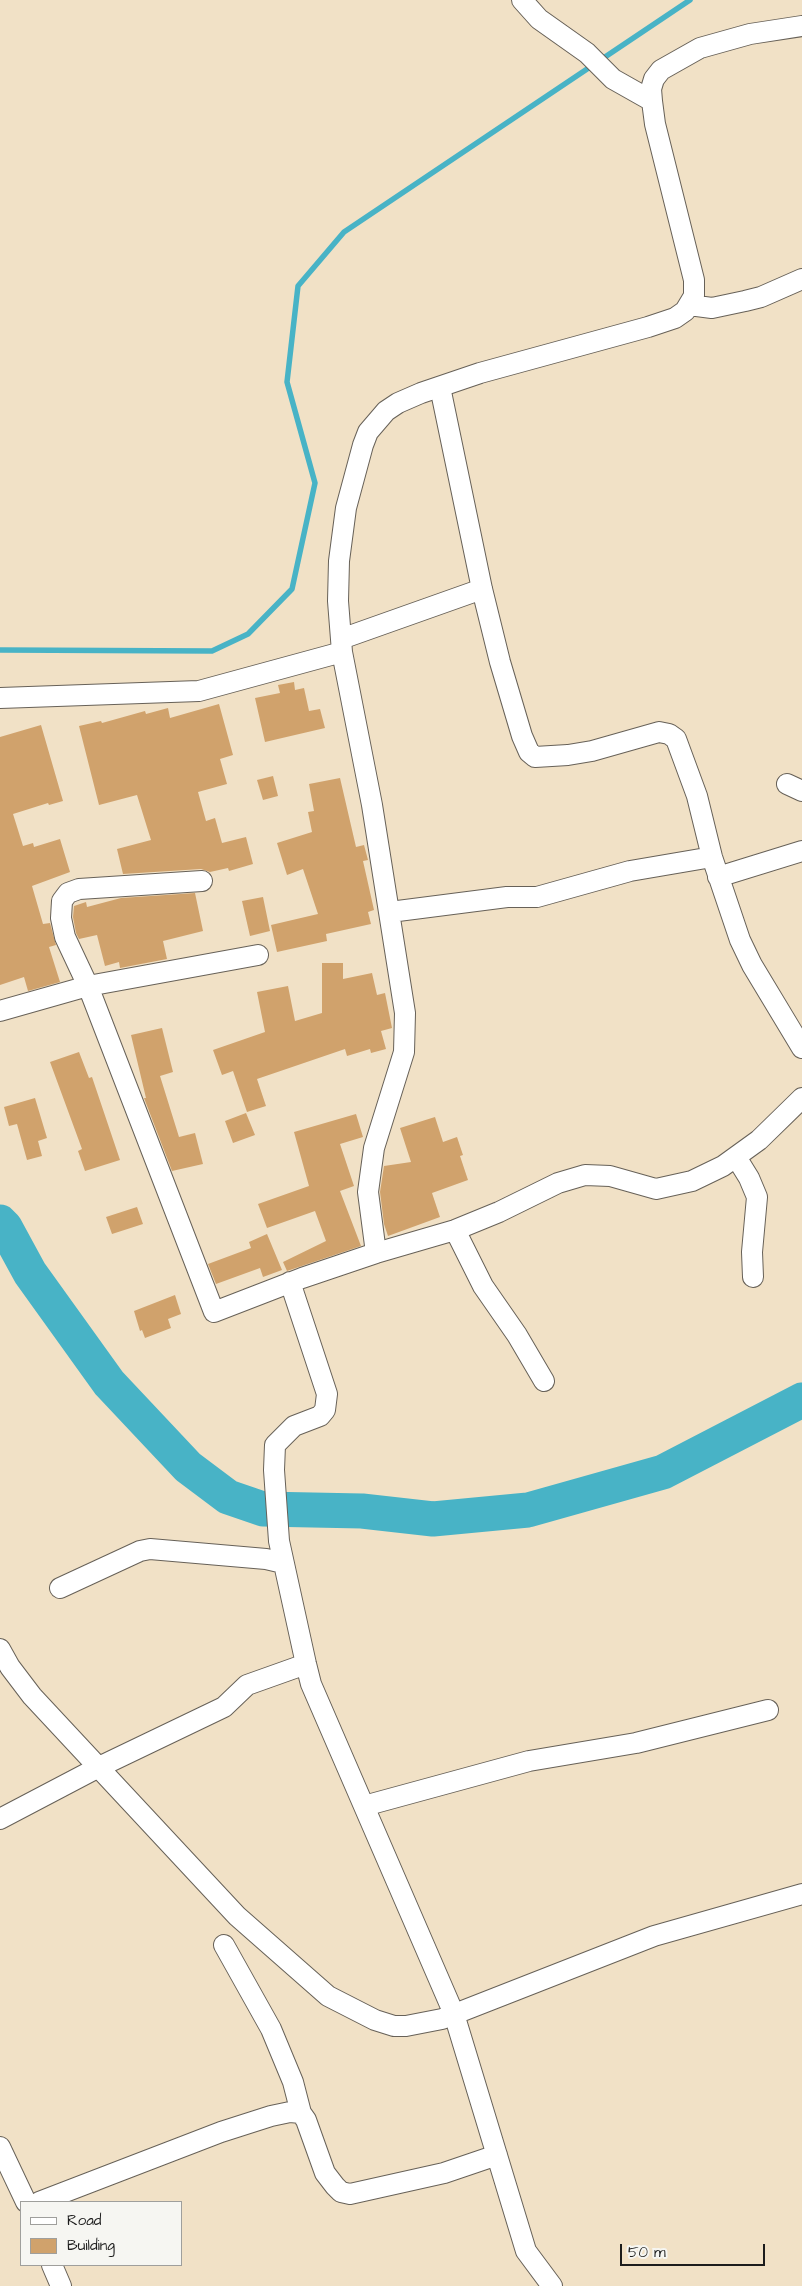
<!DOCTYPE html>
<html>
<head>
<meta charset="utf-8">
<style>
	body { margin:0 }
	#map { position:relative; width:802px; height:2286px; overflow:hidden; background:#f1e1c6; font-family:"Architects Daughter",sans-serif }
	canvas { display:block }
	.legend { position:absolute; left:20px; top:2201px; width:162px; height:65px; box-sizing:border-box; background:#f6f6f2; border:1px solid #9f9f9c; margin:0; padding:6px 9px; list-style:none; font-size:15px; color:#1c1c1c }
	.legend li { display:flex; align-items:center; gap:10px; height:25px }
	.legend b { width:25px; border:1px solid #9f9f9c }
	.scale { position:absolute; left:620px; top:2244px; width:145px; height:22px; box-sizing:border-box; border:2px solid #1c1c1c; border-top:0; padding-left:6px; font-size:15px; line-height:18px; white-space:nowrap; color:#1c1c1c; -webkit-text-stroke:4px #f6f6f2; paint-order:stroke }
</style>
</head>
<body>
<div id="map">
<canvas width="802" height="2286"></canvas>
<ul class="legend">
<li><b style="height:6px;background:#fff"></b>Road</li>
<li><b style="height:14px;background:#d0a26c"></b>Building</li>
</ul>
<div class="scale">50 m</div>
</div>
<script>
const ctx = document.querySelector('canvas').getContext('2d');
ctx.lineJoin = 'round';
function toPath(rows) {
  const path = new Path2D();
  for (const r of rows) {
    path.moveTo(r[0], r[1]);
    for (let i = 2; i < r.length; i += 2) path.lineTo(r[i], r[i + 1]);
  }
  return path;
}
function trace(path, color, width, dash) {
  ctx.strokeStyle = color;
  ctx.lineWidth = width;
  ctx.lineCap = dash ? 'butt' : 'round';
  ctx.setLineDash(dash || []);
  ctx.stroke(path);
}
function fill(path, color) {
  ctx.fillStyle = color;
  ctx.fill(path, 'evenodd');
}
const stream = toPath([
	[0,650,212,651,248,634,292,589,315,483,287,382,298,286,344,232,690,0]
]);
const river = toPath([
	[0,1222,5,1227,30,1273,109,1383,188,1467,228,1497,263,1509,362,1511,433,1519,528,1510,663,1472,802,1400]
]);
const building = toPath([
	[294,682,295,690,304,688,309,711,320,709,325,728,265,742,255,698,280,693,278,685],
	[219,704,233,755,220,759,227,784,198,792,206,821,215,818,222,843,246,837,253,864,229,871,228,868,210,872,201,869,123,874,117,849,151,840,137,795,99,805,79,726,101,721,102,723,145,711,146,714,168,708,170,718],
	[41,725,63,801,49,805,48,803,13,814,23,846,33,843,34,847,60,839,70,872,32,886,43,924,50,923,56,945,49,947,60,982,28,991,24,977,0,985,0,737],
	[273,776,278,796,263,800,257,780],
	[340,778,356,847,364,845,368,860,363,861,374,910,368,912,371,924,326,934,327,941,277,952,271,925,318,914,303,869,287,875,277,843,312,832,308,812,314,811,309,784],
	[195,893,203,931,163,941,167,959,120,968,119,962,105,966,97,935,79,939,76,933,73,917,74,906,86,902,87,907,121,898],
	[263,897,270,931,250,936,242,901],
	[322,963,343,963,343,979,372,973,377,995,385,993,392,1028,381,1031,386,1049,371,1053,370,1049,347,1056,345,1049,257,1079,266,1106,247,1112,233,1071,222,1075,213,1050,265,1032,257,992,288,986,295,1021,322,1013],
	[162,1028,173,1072,160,1076,179,1137,195,1133,203,1164,172,1171,144,1098,146,1098,131,1035],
	[79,1052,89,1078,92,1077,120,1160,85,1171,78,1151,82,1149,50,1062],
	[35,1098,47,1138,38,1141,42,1156,27,1160,17,1124,9,1126,4,1107],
	[246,1113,255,1135,233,1143,225,1121],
	[356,1114,363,1137,340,1144,354,1186,340,1191,361,1246,287,1271,283,1262,326,1241,315,1211,267,1228,258,1204,309,1186,294,1132],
	[435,1117,443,1142,457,1137,463,1155,460,1156,468,1180,432,1193,440,1217,388,1236,384,1224,380,1192,384,1166,411,1162,400,1128],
	[137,1207,143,1224,112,1234,106,1217],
	[267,1234,282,1270,263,1277,260,1268,216,1284,208,1264,251,1248,249,1242],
	[175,1295,181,1314,168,1319,171,1328,145,1338,142,1330,140,1331,134,1311]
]);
const street = toPath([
	[522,0,539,19,587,53,613,79,652,101],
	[689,305,712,308,745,301,761,297,802,279],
	[440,387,482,589,500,662,522,736,529,752,535,757,568,755,592,751,659,732,669,734,676,739,697,796,712,857,740,940,752,965,802,1048],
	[341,639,482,589],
	[0,698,199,691,342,652],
	[787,784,802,791],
	[718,877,802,851],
	[202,881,79,889,68,893,62,901,61,918,65,937,88,986,214,1312,302,1278,376,1253,455,1230,499,1212,558,1183,585,1175,610,1176,656,1189,692,1181,723,1166,759,1140,802,1098],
	[390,912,507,897,537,897,630,871,712,857],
	[0,1011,88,986,258,955],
	[736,1157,749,1178,757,1197,752,1252,753,1277],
	[455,1230,483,1286,517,1335,544,1381],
	[376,1253,368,1192,374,1148,404,1052,405,1013,372,805,342,652,338,601,339,561,346,508,363,445,368,432,386,411,398,403,421,393,480,373,648,327,675,318,685,311,694,296,694,280,655,124,652,101,651,89,654,79,661,70,700,48,750,34,802,26],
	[290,1282,327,1394,325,1410,320,1416,294,1426,275,1445,274,1470,279,1541,306,1664,311,1684,454,2014,526,2251,552,2286],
	[60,1588,140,1551,150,1549,266,1559,283,1563],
	[0,1649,10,1667,32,1696,237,1916,328,1996,375,2020,394,2026,406,2026,442,2019,654,1936,802,1894],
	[364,1806,529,1761,636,1743,768,1710],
	[0,1819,99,1767,224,1707,247,1685,306,1664],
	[224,1945,271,2029,293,2082,301,2113],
	[0,2147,26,2202],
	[39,2202,221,2132,271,2116,290,2112,301,2113,306,2120,325,2173,335,2186,341,2192,350,2194,444,2173,497,2155],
	[52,2265,61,2286]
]);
trace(stream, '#48b3c6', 5.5);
trace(river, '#48b3c6', 35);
fill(building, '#d0a26c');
trace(street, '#676158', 22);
trace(street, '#fff', 20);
</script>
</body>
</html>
